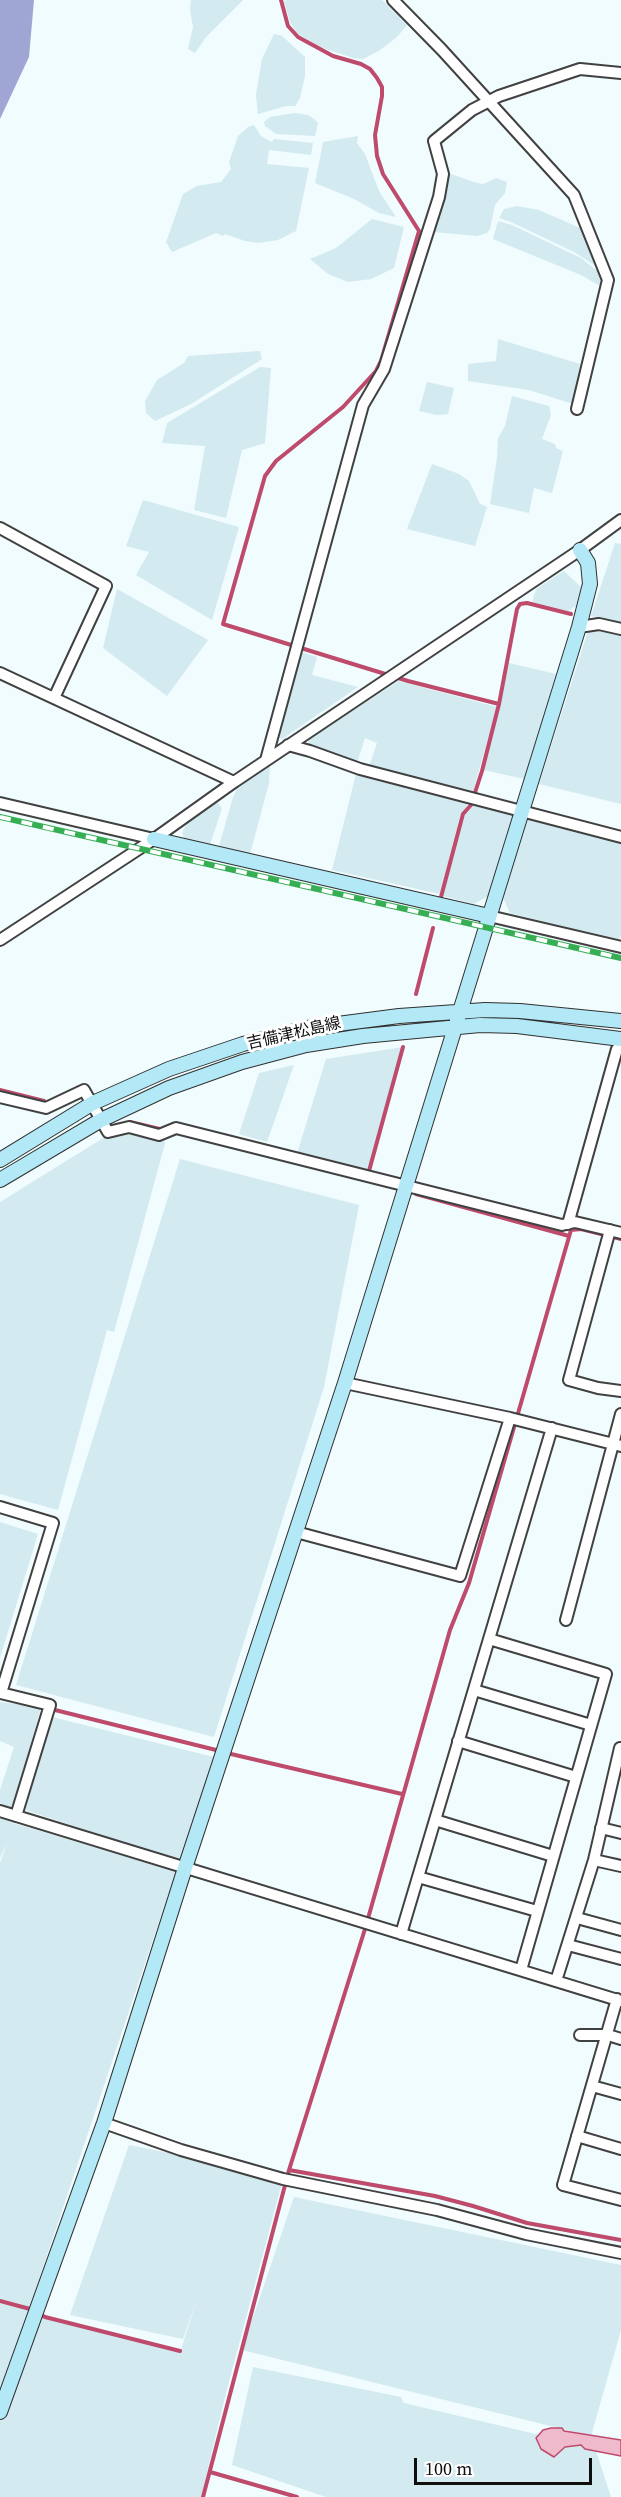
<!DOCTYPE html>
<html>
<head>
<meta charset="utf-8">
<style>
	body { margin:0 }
	#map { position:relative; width:621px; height:2497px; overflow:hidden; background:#f0fcfd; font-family:"Source Serif 4",serif }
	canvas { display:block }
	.scale { position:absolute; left:414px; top:2458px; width:178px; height:27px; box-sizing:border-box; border:3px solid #0e0e0e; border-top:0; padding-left:8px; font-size:18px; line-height:21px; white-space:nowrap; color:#0e0e0e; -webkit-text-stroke:4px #fff; paint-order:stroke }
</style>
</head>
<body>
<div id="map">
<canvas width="621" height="2497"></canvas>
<div class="scale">100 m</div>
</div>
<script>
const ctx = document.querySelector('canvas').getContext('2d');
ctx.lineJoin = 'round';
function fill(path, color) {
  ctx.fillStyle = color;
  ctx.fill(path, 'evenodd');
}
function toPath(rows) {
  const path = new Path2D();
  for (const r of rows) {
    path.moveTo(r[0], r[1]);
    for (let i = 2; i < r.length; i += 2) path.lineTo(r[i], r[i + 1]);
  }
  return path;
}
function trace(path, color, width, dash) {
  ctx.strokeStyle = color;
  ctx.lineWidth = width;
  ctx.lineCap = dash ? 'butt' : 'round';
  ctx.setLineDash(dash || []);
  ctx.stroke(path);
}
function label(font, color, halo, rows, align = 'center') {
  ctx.font = font + ' "Source Serif 4","Noto Sans JP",serif';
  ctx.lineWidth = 6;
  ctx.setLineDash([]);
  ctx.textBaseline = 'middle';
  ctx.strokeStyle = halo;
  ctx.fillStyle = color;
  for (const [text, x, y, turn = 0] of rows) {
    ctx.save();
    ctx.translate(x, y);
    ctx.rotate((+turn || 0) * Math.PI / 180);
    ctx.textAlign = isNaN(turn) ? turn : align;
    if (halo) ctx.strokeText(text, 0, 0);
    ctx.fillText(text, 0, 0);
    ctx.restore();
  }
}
const farmland = toPath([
	[191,0,243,0,206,37,195,53,188,49,193,27,190,10],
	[287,0,382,0,407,25,397,37,380,50,363,59,353,58,323,48,298,34,290,22,284,1],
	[274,34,282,36,305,57,305,76,300,98,295,106,286,106,258,114,256,95,262,59],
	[295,113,308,115,314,119,318,123,315,136,276,134,265,126,264,122,270,117],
	[254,125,261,136,272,142,274,139,313,143,311,155,269,150,267,164,309,168,296,231,278,240,259,243,245,241,225,234,223,236,216,233,172,252,166,242,183,194,197,186,221,182,231,169,229,162,238,136,248,127],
	[358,136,357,143,365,154,379,191,396,217,379,213,354,199,315,183,323,142],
	[448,173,477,183,483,184,496,178,507,182,505,193,495,205,490,229,487,233,477,236,433,232,448,186],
	[517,206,539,210,580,228,600,269,574,252,511,222,499,218,504,209],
	[372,219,404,227,394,268,371,279,348,282,328,274,310,259,336,248],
	[498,221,512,225,581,258,601,274,607,290,581,275,493,239],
	[498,339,580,364,573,404,529,390,468,381,468,364,496,361],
	[260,351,262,359,191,404,155,421,146,413,145,401,157,380,184,363,188,356],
	[260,367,271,368,265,443,242,450,226,518,194,510,205,446,162,443,167,423],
	[427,382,454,388,448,414,437,415,419,411],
	[512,396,549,406,551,415,542,439,555,444,556,448,563,451,552,493,534,488,529,513,490,504,497,458,498,438,505,426],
	[432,464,459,474,469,481,480,504,487,507,475,546,407,529],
	[143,500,239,527,212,620,136,575,149,552,126,546],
	[615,543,621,544,621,623,591,616],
	[564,571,581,587,576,606,568,611,532,602,536,589],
	[117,589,208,640,167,696,103,648],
	[589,628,621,632,621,804,539,784],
	[301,652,317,657,312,675,358,687,282,739,278,737],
	[509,663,556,674,524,779,484,770],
	[399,681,497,707,472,795,369,767,377,743,365,738,357,763,308,745,309,739],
	[270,766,269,783,250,854,219,846,233,797,239,785],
	[356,774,469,803,460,816,440,894,332,870],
	[217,802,222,808,210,845,185,841,182,833,187,823],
	[474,805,509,814,513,817,488,896,474,904,443,896,465,815],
	[527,818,621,842,621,934,619,942,510,913,503,898],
	[403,1047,369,1171,296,1157,326,1059],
	[294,1065,267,1142,239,1134,259,1073],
	[121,1127,162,1135,165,1143,114,1332,107,1330,58,1510,0,1494,0,1202],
	[180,1159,359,1205,324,1387,214,1737,16,1685],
	[0,1522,38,1534,0,1658],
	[0,1702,41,1707,29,1751,18,1810,0,1803,0,1790,14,1747,0,1741],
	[52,1717,214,1757,181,1861,25,1810],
	[0,1812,16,1816,13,1823,176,1871,30,2306,37,2309,35,2315,180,2351,178,2359,197,2299,183,2339,70,2315,129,2145,240,2167,283,2179,226,2393,201,2497,0,2497,0,1863,7,1843,0,1858],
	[294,2197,621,2265,621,2330,591,2436,242,2350],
	[253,2367,401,2397,404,2403,595,2448,611,2497,326,2497,232,2465]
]);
const forest = toPath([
	[0,0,34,0,29,57,0,119]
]);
const water = toPath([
	[551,2428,562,2428,564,2431,621,2440,621,2456,585,2449,581,2445,565,2447,554,2457,541,2449,536,2438,543,2430,551,2428]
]);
const stream = toPath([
	[281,0,288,26,298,37,333,56,361,64,370,69,377,78,382,87,382,96,375,135,377,156,383,174,419,231,381,361,376,371,343,407,276,461,265,476,223,624,408,681,499,704,482,771,471,805,463,814,441,897],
	[499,704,517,609,520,604,527,603,571,614],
	[416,994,433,928],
	[0,1090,44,1101],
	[130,1122,164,1130],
	[369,1171,403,1047],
	[416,1194,569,1236],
	[51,1709,216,1750],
	[231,1754,402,1794],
	[289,2170,435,2196,473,2206,527,2223,621,2240],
	[0,2301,30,2309,45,2317,180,2351],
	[210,2472,297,2497],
	[203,2497,289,2170,365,1929,450,1630,469,1583,571,1230,581,1229,621,1239]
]);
const street = toPath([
	[393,0,442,50,574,195,608,280,577,409],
	[0,528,106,586,54,698],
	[579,627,599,624,621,629],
	[0,673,234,782],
	[288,745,310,751,360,769,621,837],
	[266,760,363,405,384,369,439,197,443,174,434,141,472,110,499,96,580,69,621,73],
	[0,803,154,839],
	[489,916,621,947],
	[0,940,154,839,234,782,580,550,621,520],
	[0,1097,46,1108,84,1090,108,1132,129,1127,159,1135,176,1128,562,1225,575,1222,621,1233],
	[568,1224,617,1049],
	[610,1230,569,1380,598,1388,621,1391],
	[345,1383,510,1418,621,1446],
	[0,1507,53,1523,1,1693,50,1705,16,1816],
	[296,1532,460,1576,510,1418],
	[566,1620,621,1414],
	[489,1639,606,1674,521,1970],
	[474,1690,591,1725],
	[458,1741,576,1777],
	[0,1811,621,2001],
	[435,1820,553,1856],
	[601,1828,621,1833],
	[594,1860,621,1866],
	[418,1877,537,1911],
	[577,1918,621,1930],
	[401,1934,552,1428],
	[568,1945,621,1959],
	[556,1981,594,1860,620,1748],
	[617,1999,563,2185,621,2200],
	[580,2035,608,2035,621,2039],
	[592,2086,621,2094],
	[104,2123,181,2150,283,2179,437,2210,526,2234,621,2253],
	[577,2136,621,2149]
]);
const secondary = toPath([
	[154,839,489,916],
	[0,1160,93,1103,169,1069,243,1044,307,1028,399,1016,485,1010,520,1011,621,1021],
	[0,1180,101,1120,169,1088,242,1062,306,1045,363,1036,480,1025,517,1026,621,1039],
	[0,2412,104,2123,185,1868,345,1383,579,627,590,584,588,563,580,550]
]);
const rail = toPath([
	[0,817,621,958]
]);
const streetNames = [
	["吉備津松島線",294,1034,-13]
];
fill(farmland, '#d3eaf1');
fill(forest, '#9fa6d3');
fill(water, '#efbbcc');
trace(water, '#be4a6c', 1.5);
trace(stream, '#be4a6c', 4);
trace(street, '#414141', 14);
trace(secondary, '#303030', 16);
trace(street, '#fff', 10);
trace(secondary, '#b3e9f6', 14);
trace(rail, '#36ae54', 6);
trace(rail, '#fff', 4, [11]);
label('16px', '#0e0e0e', '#fff', streetNames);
</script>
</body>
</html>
